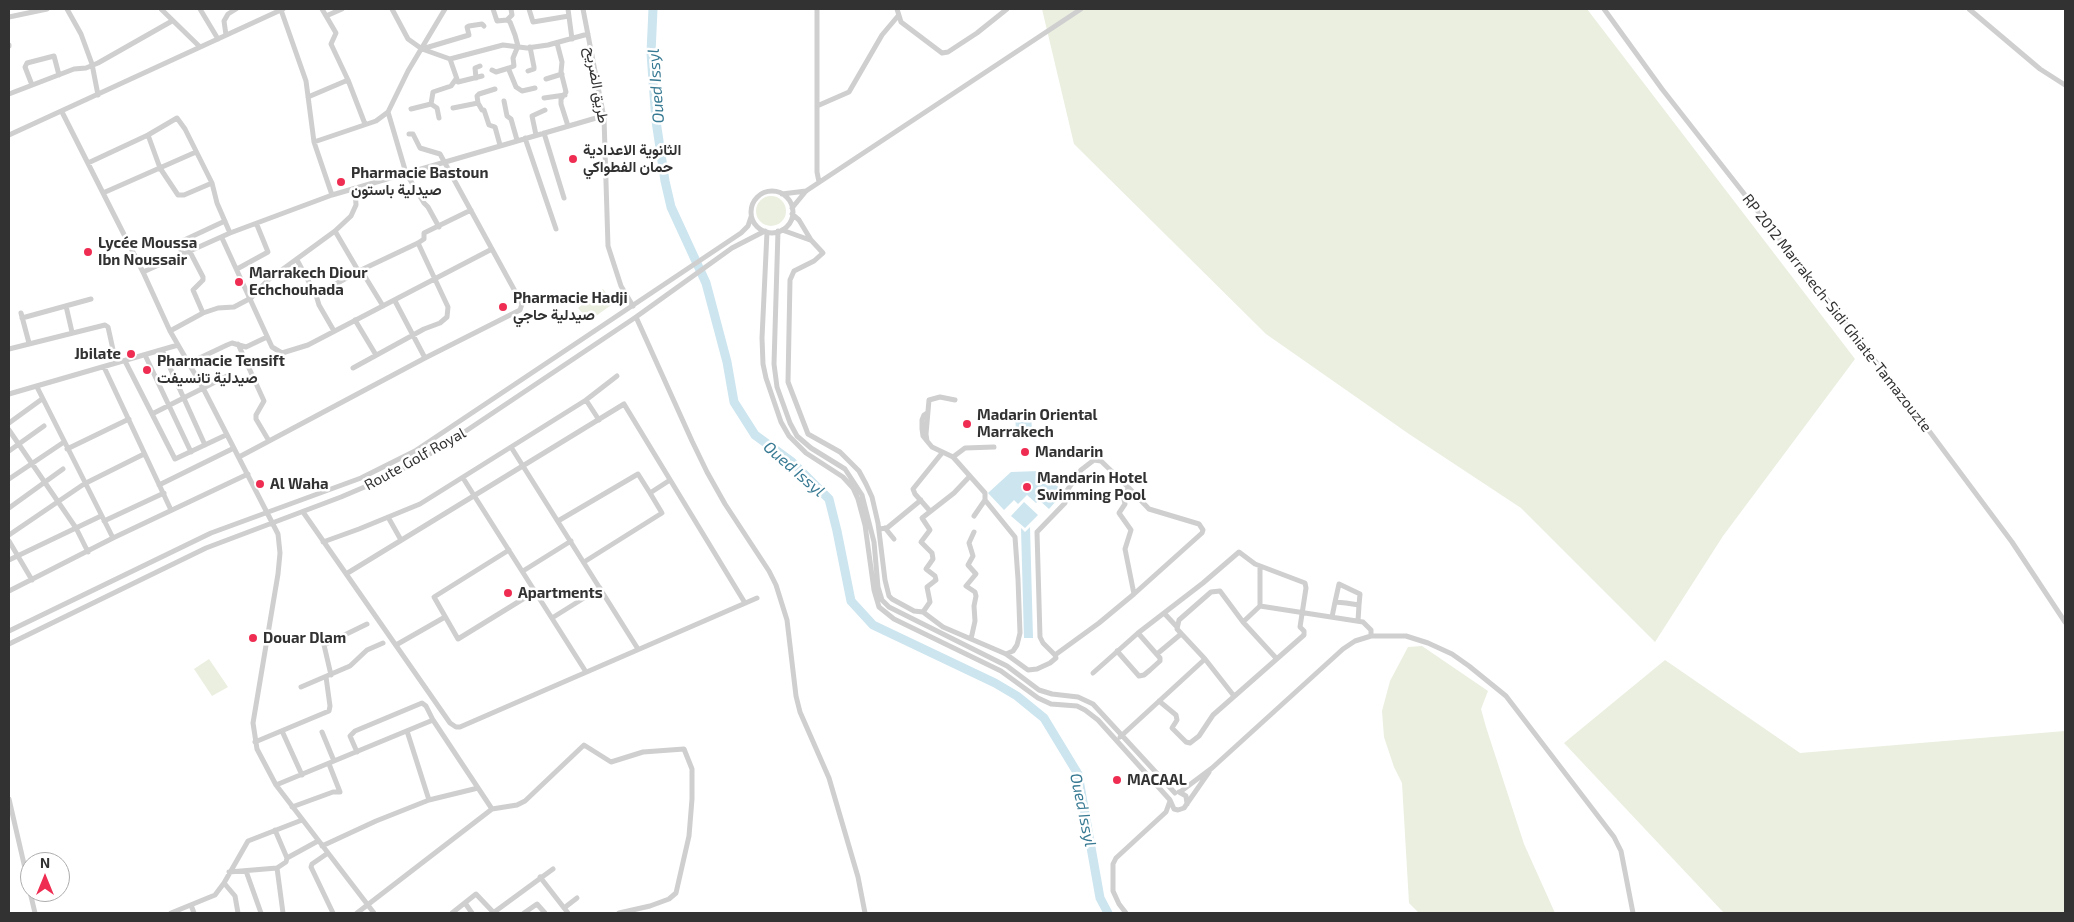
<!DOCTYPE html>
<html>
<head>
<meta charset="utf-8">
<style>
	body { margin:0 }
	#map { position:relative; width:2074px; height:922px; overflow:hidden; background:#fff; font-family:"Exo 2",sans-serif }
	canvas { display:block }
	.frame { position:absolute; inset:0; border:10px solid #323232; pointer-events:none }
	.north { position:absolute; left:20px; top:852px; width:50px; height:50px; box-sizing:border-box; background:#fff; border:1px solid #adadad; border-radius:50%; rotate:0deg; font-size:14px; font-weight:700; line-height:20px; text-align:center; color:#323232 }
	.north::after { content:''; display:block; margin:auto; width:18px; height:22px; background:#ef2d52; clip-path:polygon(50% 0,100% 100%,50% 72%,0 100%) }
</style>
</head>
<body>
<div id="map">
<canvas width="2074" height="922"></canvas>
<div class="frame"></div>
<div class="north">N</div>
</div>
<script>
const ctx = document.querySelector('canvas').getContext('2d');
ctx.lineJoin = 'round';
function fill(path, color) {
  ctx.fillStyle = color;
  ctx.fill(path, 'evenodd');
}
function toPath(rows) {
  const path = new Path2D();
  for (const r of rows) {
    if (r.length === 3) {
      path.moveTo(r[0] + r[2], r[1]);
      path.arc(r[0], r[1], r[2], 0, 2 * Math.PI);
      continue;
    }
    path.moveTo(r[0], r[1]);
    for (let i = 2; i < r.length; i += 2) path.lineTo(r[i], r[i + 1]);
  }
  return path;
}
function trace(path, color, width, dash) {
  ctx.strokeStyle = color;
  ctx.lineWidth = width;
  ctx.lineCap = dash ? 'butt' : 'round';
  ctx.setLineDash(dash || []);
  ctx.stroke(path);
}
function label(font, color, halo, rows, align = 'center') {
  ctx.font = font + ' "Exo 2",Vazirmatn,sans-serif';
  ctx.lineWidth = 5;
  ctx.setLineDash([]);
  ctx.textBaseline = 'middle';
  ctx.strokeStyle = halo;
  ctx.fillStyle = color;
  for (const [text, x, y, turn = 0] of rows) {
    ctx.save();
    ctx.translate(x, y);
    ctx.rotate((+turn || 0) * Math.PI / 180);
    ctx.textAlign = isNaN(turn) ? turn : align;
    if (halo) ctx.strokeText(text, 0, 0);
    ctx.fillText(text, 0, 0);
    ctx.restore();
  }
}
const green = toPath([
	[1042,9,1587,9,1855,359,1723,536,1655,642,1521,508,1409,434,1266,334,1074,144],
	[771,211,15],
	[603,289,614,303,589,321,578,308],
	[1422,646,1488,691,1481,709,1486,727,1524,844,1555,913,1419,913,1409,903,1402,783,1394,767,1384,737,1382,711,1390,681,1408,647],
	[209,659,228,687,212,696,194,669],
	[1665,660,1800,753,2065,731,2065,913,1724,913,1564,743]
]);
const water = toPath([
	[1015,414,1031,414,1032,431,1016,431],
	[1040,471,1064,492,1049,509,1039,500,1036,503,1027,495,1018,504,1014,500,1004,510,988,493,1011,472],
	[1024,502,1038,515,1025,528,1011,516],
	[1030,527,1033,638,1024,638,1021,528,1025,532]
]);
const river = toPath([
	[653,9,651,53,653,81,656,121,665,181,671,207,706,283,727,362,734,402,755,435,792,462,829,499,837,531,851,601,873,625,995,683,1017,696,1044,718,1078,774,1100,898,1108,913]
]);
const minor = toPath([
	[67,9,81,34,92,64,98,95],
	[161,9,199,46],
	[200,9,218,39],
	[322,9,336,33,331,44,348,80,365,124],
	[392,9,408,39,422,49,450,59,503,45,527,48,548,45,588,34],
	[493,9,497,21,507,20,510,22,515,35,518,46,513,58,514,66,509,68,509,70,516,87,522,91,535,88],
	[529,9,533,22,569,16],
	[568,9,572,39],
	[583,9,604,118,608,246,621,286,633,306],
	[817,9,817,172,819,182],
	[897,9,901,22,942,53,948,52,977,33,1007,9],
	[1604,9,1662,89,1912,408,2012,542,2065,622],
	[1969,9,2040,69,2065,85],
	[281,10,306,81,314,142,332,195],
	[326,16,342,9],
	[9,17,47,9],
	[507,20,512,15,511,9],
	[226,35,224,21,228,14,236,9],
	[557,43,562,62,561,72,566,92,561,99,561,104,568,126],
	[9,45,9,46],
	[422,49,469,35,467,27,469,26,482,24,484,26],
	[450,59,458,82,482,76],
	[492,70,496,72,509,68],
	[528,71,534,69,534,67,530,47],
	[476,78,475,68,480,66],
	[546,79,562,74],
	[32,85,25,67,27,63,54,56,59,75],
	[9,94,74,69,86,68,98,63,172,21],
	[308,97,348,80],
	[544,98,565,95],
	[504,101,507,116,511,119,517,140],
	[478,103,477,96,479,94,495,89],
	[431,104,437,108,439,118],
	[817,106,849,92,882,35,898,16],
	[453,108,478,103,482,110,484,110,489,125,495,127,500,145],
	[411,109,431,104,433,92,451,86,456,79],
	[62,112,143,272,170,331,203,388,278,534,280,553,278,574,253,723,257,749,276,785,374,913],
	[388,112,406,173,424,203,428,207,439,227],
	[544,133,564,198],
	[9,135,283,9],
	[148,135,160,168,178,195,184,195,212,183],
	[536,135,532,116,545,110],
	[525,138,556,229],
	[314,142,376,121,388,112,408,71,445,9],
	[88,163,148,135,177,118,185,129,212,183,217,203,230,233],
	[772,212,21],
	[103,193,196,152],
	[782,194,806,191],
	[792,208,806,191,1081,9],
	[792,214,799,220,811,240,823,253,814,261,794,271,790,280,788,382,808,434,840,452,859,471,866,484,872,497,878,523,885,580,889,596,892,599,914,611,923,612,943,627,1006,654,1028,670,1037,669,1050,663,1056,658,1055,655,1099,623,1134,594,1125,549,1131,530,1119,513,1125,504,1123,495,1129,488,1101,461,1094,460,1081,470,1066,492,1065,503,1037,532,1040,637,1043,643,1055,655],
	[782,230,810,240],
	[335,231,359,272],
	[778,231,774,364,777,387,790,423,797,436,811,448,845,469,862,495,874,542,878,587,882,600,889,607,1007,666,1039,690,1052,694,1078,697,1093,704,1175,793],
	[767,232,762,338,763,364,766,378,781,422,789,436,806,453,843,477,853,488,858,499,865,525,874,590,879,607,894,619,1001,671,1038,698,1051,704,1077,706,1085,710,1098,720,1170,800],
	[222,238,272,347,282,353,308,345,492,249],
	[190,252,203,277,203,280,193,290,203,313],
	[183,255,179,246,180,242,225,221],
	[297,260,316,295,361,270,418,243,424,239,424,233,471,210],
	[237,269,268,252,257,225],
	[361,270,383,306],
	[143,272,230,233,332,195,603,116],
	[316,295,319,305,334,331],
	[395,301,425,358],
	[66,306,72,332],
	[21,313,29,343],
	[636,317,692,441,707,472,725,504,769,571,776,585,787,620,796,696,800,712,829,778,858,877,865,913],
	[22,318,91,299],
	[355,320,376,355],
	[170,331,203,313,218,308,234,307,251,298,268,280,335,231,351,216,356,205,355,189],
	[238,344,264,401,256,415,256,419,269,441],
	[9,349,105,325,108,327,116,363],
	[162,350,205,445],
	[145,355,191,452],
	[125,361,175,459,226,435],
	[189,363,227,345,232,343,246,347,267,337],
	[104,367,171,510],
	[353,368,424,329,440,323,447,317,448,307,418,243],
	[37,387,113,538],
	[9,394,178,345],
	[586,400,599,420],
	[152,414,229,375],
	[9,423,42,399],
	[9,430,76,528,88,552],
	[927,441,923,436,922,429,922,420,924,415,927,413],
	[511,447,638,649],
	[67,449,129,419],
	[9,451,44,426],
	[239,457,425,358,520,310,522,304,440,154,420,148,413,134,409,134],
	[953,457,932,447,927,441,926,434,929,400,940,397,955,400],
	[463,478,586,672],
	[9,479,64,442],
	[159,485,234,448],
	[1129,488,1149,509,1199,524,1203,530,1202,533,1134,594],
	[650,493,670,480],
	[985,500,1015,537,1018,579,1020,633,1017,645,1013,651,1006,654],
	[9,508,63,469],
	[930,511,915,494,913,489,942,453],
	[303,512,450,723,456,727,460,727,757,598],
	[974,516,985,500,985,493,953,457,965,448,994,447],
	[388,517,401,540],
	[104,521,164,493],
	[558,521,638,474,650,493,662,513,584,562],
	[885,528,894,539],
	[879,529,887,528,921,500],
	[9,535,84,484,144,454],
	[9,541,32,580],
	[323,542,359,529,420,504,586,400,617,376],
	[509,550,434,597,458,639,536,591],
	[9,560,101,516],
	[1260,566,1260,606],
	[523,571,571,541],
	[346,574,624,404,745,603],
	[9,591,113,538,248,474],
	[1335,602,1339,584,1360,594,1359,605],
	[923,612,930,602,927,587,936,580,935,576,926,569,933,559,932,553,921,542,930,530,922,518,954,493,970,476],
	[1164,613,1177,627],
	[1332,617,1335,602,1346,603,1359,605,1358,621],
	[552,618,600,588],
	[1243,622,1260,606,1363,622,1371,630,1371,636],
	[9,631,211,533,361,478,415,451,741,233,748,226,751,217],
	[971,639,975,621,974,606,976,596,975,592,966,586,976,574,968,565,973,556,969,543,974,532],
	[9,644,206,548,341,497,388,477,442,447,636,317,732,248,765,231],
	[396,645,445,617],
	[1117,651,1139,676,1144,675,1150,670,1160,661,1160,658,1138,633],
	[1157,654,1181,634],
	[1093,673,1138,633,1203,583,1239,552,1255,564,1305,583,1306,588,1300,627,1304,631,1304,635,1213,715,1199,736,1190,743,1186,742,1172,728,1177,720,1176,715,1159,701],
	[331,675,324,645,367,624],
	[301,687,350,666,367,650,383,643],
	[1234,696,1205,659,1177,629,1179,620,1211,592,1220,591,1243,622,1276,658],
	[282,731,302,775],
	[407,731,429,800],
	[322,732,334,761],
	[1120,737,1205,659],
	[255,742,329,711,330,706,326,677],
	[357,752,350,736,355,731,422,703,426,706,433,720],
	[276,785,433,720,492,809],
	[1179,792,1186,796,1187,804],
	[1180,792,1212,768,1343,649,1355,641,1371,636,1406,636,1428,643,1452,654,1469,666,1506,696,1614,837,1621,851,1633,913],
	[9,799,30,890],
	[1170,800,1174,809,1178,810,1184,808,1209,772],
	[292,807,333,792,340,792,329,764],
	[322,846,376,821,429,800,478,788],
	[328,853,312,864,311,867,333,913],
	[287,858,318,841],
	[277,868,283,913],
	[246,871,261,913],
	[229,872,277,868,286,862,287,858,275,830],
	[540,877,568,913],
	[224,883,235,896,238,913],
	[30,892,35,913],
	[465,903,472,913],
	[191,905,194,913],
	[564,908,577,898],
	[171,913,215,895,224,883,248,841,302,820],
	[357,913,492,809,517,805,525,801,584,745,611,762,643,752,684,749,692,769,692,799,689,836,676,893,669,899,650,906,619,913],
	[452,913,476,894,494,913],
	[493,913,553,869],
	[524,913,537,904,545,913],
	[1126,913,1119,904,1113,891,1113,864,1116,858,1166,812,1170,801]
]);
const markers = [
	[573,159,5,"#ef2d52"],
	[341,182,5,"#ef2d52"],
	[88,252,5,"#ef2d52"],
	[239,282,5,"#ef2d52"],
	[503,307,5,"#ef2d52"],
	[131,354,5,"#ef2d52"],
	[147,370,5,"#ef2d52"],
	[967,424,5,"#ef2d52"],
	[1025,452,5,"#ef2d52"],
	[260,484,5,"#ef2d52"],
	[1027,487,5,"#ef2d52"],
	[508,593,5,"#ef2d52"],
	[253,638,5,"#ef2d52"],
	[1117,780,5,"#ef2d52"]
];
const streetNames = [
	["طريق الضريح",597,85,80],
	["RP 2012 Marrakech-Sidi Ghiate-Tamazouzte",1837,313,52],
	["Route Golf Royal",415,459,-29]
];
const poiNames = [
	["الثانوية الاعدادية",583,150],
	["حمان الفطواكي",583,167],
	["Pharmacie Bastoun",351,173],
	["صيدلية باستون",351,190],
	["Lycée Moussa",98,243],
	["Ibn Noussair",98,260],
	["Marrakech Diour",249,273],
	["Echchouhada",249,290],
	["Pharmacie Hadji",513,298],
	["صيدلية حاجي",513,315],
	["Jbilate",121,354,"right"],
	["Pharmacie Tensift",157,361],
	["صيدلية تانسيفت",157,378],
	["Madarin Oriental",977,415],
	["Marrakech",977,432],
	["Mandarin",1035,452],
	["Mandarin Hotel",1037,478],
	["Swimming Pool",1037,495],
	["Al Waha",270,484],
	["Apartments",518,593],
	["Douar Dlam",263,638],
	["MACAAL",1127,780]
];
const waterNames = [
	["Oued Issyl",656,86,-94],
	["Oued Issyl",794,469,41],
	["Oued Issyl",1083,810,78]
];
fill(green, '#eaefe0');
fill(water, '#cce5ef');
trace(river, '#cce5ef', 9);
trace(minor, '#cfcfcf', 5);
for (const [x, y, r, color] of markers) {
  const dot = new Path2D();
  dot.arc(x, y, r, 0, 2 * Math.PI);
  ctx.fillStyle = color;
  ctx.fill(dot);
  trace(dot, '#fff', 2);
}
label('15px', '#323232', '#fff', streetNames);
label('bold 15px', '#323232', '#fff', poiNames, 'left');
label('italic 16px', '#387a93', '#fff', waterNames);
</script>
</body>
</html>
